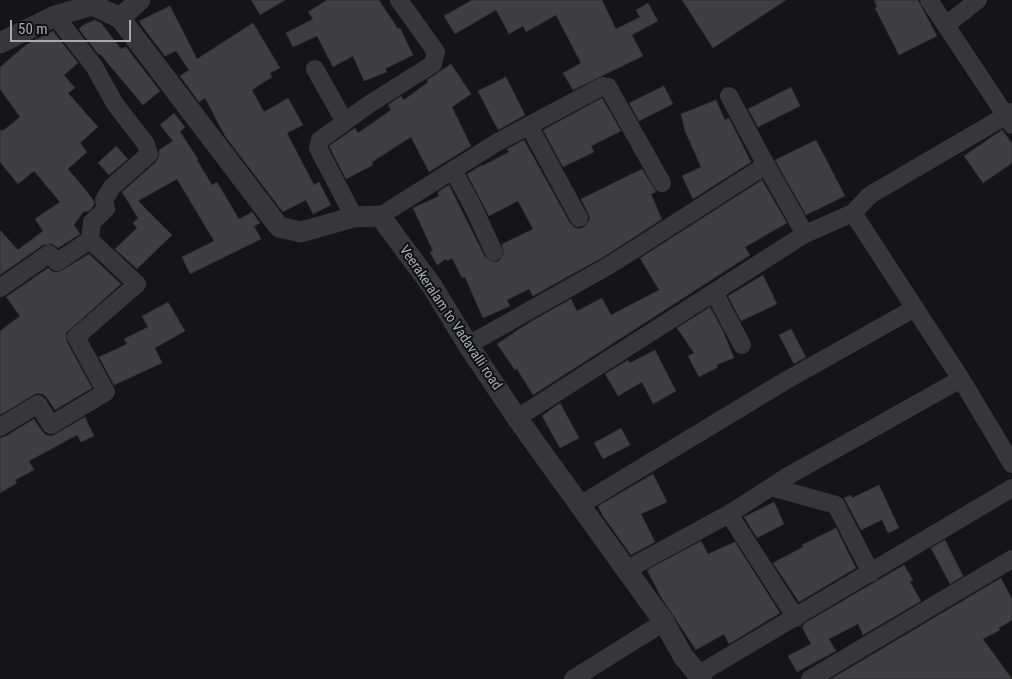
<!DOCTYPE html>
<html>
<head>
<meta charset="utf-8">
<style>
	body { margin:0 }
	#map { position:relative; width:1012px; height:679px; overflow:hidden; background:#151416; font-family:"Roboto Condensed",sans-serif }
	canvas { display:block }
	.scale { position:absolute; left:10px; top:20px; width:121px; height:22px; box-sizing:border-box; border:2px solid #a7a9b6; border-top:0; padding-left:6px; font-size:15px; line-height:18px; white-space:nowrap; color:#a7a9b6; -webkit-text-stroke:4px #100f11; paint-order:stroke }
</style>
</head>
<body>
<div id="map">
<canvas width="1012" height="679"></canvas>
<div class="scale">50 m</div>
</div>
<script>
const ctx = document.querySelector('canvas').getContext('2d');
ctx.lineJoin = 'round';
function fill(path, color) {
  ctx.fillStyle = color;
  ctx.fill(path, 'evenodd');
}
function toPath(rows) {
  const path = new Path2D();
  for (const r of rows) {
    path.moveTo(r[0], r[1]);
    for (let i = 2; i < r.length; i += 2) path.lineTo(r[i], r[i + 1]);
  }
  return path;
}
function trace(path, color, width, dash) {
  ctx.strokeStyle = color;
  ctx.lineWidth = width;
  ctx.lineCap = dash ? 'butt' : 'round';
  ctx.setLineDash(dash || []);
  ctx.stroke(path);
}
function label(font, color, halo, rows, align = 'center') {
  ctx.font = font + ' "Roboto Condensed",sans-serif';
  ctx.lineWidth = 4;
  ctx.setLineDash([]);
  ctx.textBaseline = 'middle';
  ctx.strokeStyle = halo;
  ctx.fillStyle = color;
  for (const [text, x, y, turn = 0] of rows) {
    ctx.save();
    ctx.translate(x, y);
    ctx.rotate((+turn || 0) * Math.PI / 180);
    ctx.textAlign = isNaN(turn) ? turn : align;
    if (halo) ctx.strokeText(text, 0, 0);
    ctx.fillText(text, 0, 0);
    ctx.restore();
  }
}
const building = toPath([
	[251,0,285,0,260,15,251,0],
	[327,0,379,0,398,29,400,28,413,55,385,69,387,72,364,81,353,56,333,67,317,36,293,47,286,33,313,19,308,12,327,0],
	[472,0,602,0,616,29,640,17,636,10,648,3,658,21,632,35,643,56,573,90,563,73,581,63,556,15,526,32,523,26,509,34,496,10,455,34,444,16,472,0],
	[682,0,786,0,713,48,682,0],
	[874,0,918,0,937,36,899,55,875,8,877,7,874,0],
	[170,6,197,59,253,23,280,68,270,73,272,77,252,90,264,112,288,98,303,125,287,133,314,185,319,182,331,205,313,214,306,200,283,212,225,136,205,98,199,102,180,76,189,70,176,51,165,56,142,26,139,21,170,6],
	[95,20,101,23,121,49,126,47,160,91,143,105,100,54,99,55,79,29,83,25,95,20],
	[53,31,78,63,64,75,75,88,68,93,98,127,80,143,87,152,68,169,88,193,94,201,94,205,89,211,83,212,74,225,80,234,58,248,52,244,43,245,0,275,0,230,18,250,43,231,35,219,60,202,34,171,18,184,0,162,0,130,4,130,20,117,0,89,0,67,27,44,53,31],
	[451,64,471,94,452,107,471,146,429,172,411,137,372,162,373,165,346,179,329,146,355,128,358,133,391,110,388,105,401,96,404,100,428,82,427,80,451,64],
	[506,77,525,115,498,130,478,91,506,77],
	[664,86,673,104,639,121,629,103,664,86],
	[791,87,800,106,758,127,748,109,791,87],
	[602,98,621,131,591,146,594,152,563,167,543,130,602,98],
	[716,100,725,120,729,118,751,162,693,199,682,176,701,167,685,131,681,114,716,100],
	[174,113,185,127,180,132,198,159,197,160,212,185,217,182,239,219,252,212,260,223,254,226,261,239,190,274,182,257,214,241,177,179,138,201,172,235,137,269,115,249,137,228,133,223,138,218,122,192,156,162,159,156,159,150,173,141,160,125,174,113],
	[1002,130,1012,143,1012,163,983,183,964,156,1002,130],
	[524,140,570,223,574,227,579,229,584,227,590,219,588,213,581,199,642,169,656,192,651,194,662,219,605,256,533,296,529,289,507,300,510,306,483,318,465,277,462,278,452,258,447,261,446,259,437,265,430,252,433,251,413,208,439,196,438,192,449,185,485,257,493,262,499,261,504,253,502,244,533,229,518,201,489,216,467,174,482,165,482,166,509,152,507,149,524,140],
	[816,140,845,196,806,215,775,160,816,140],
	[116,146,128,159,109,175,98,163,116,146],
	[762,180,787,223,745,247,750,255,533,395,517,369,515,370,497,344,530,322,571,299,577,311,602,298,611,315,659,290,640,258,762,180],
	[89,254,121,284,66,333,67,342,92,388,55,410,47,398,43,394,37,393,0,415,0,331,20,316,6,297,48,268,53,272,59,272,89,254],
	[763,275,777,304,741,321,728,296,763,275],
	[168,302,185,331,155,348,162,363,114,385,99,357,127,344,124,339,148,327,142,316,168,302],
	[710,307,723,331,734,358,716,365,718,367,699,377,688,356,694,353,677,328,710,307],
	[791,329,806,357,794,364,779,335,791,329],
	[655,350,676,391,653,404,642,382,618,396,605,374,628,360,630,363,655,350],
	[560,403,579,438,560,448,542,416,560,403],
	[85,417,94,436,81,442,77,435,29,461,34,470,15,480,17,483,0,493,0,438,6,436,34,419,42,431,46,435,52,436,85,417],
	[621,428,630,445,603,459,594,443,621,428],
	[653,474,667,502,641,514,655,542,631,555,603,516,598,506,653,474],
	[879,485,899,528,888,533,882,520,861,530,844,498,851,495,852,498,879,485],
	[774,502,784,524,757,538,744,517,774,502],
	[836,528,856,568,799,602,773,563,803,547,802,545,836,528],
	[945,540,963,576,950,584,931,548,945,540],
	[701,541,708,554,735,542,780,613,729,644,724,634,696,650,661,597,647,570,701,541],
	[904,565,913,580,910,582,921,601,863,635,858,624,829,639,836,651,797,672,788,656,811,644,802,627,805,623,904,565],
	[1001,578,1012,599,1012,620,999,628,1000,630,983,639,1012,679,831,679,1001,578]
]);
const minor = toPath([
	[929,0,1012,125],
	[946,25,978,0],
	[315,69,345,122],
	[529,126,579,218],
	[766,165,805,234],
	[453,170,473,207,494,252],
	[853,213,961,379,1012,464],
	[380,216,496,143,603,86,608,87,662,183],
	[354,217,318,148,320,140,368,105,433,64,436,52,399,0],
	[0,288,49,254,57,262,90,240],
	[714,292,742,345],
	[468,345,610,265,766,165,729,96],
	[517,418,805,234,853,213,870,195,1012,112],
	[0,427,38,404,51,425,106,392,76,337,137,284,90,240,92,222,106,209,104,200,112,187,149,154,146,144,115,104,94,66,55,16],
	[771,487,836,505,871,573],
	[580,505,785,381,915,308],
	[729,514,796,618],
	[626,570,729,514,788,476,961,379],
	[699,674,1012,488],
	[573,679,664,622],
	[810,679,1012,559]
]);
const tertiary = toPath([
	[120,18,140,0],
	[0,43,55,16,93,5,120,18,279,227,301,232,354,217,380,216,432,286,468,345,517,418,664,622,683,656,702,679]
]);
const streetNames = [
	["Veerakeralam to Vadavalli road",450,318,56]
];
fill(building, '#3f3e43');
trace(building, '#2f2e32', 1);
trace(minor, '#36363b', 18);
trace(tertiary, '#36363b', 21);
label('14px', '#a7a9b6', '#100f11', streetNames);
</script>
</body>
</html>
